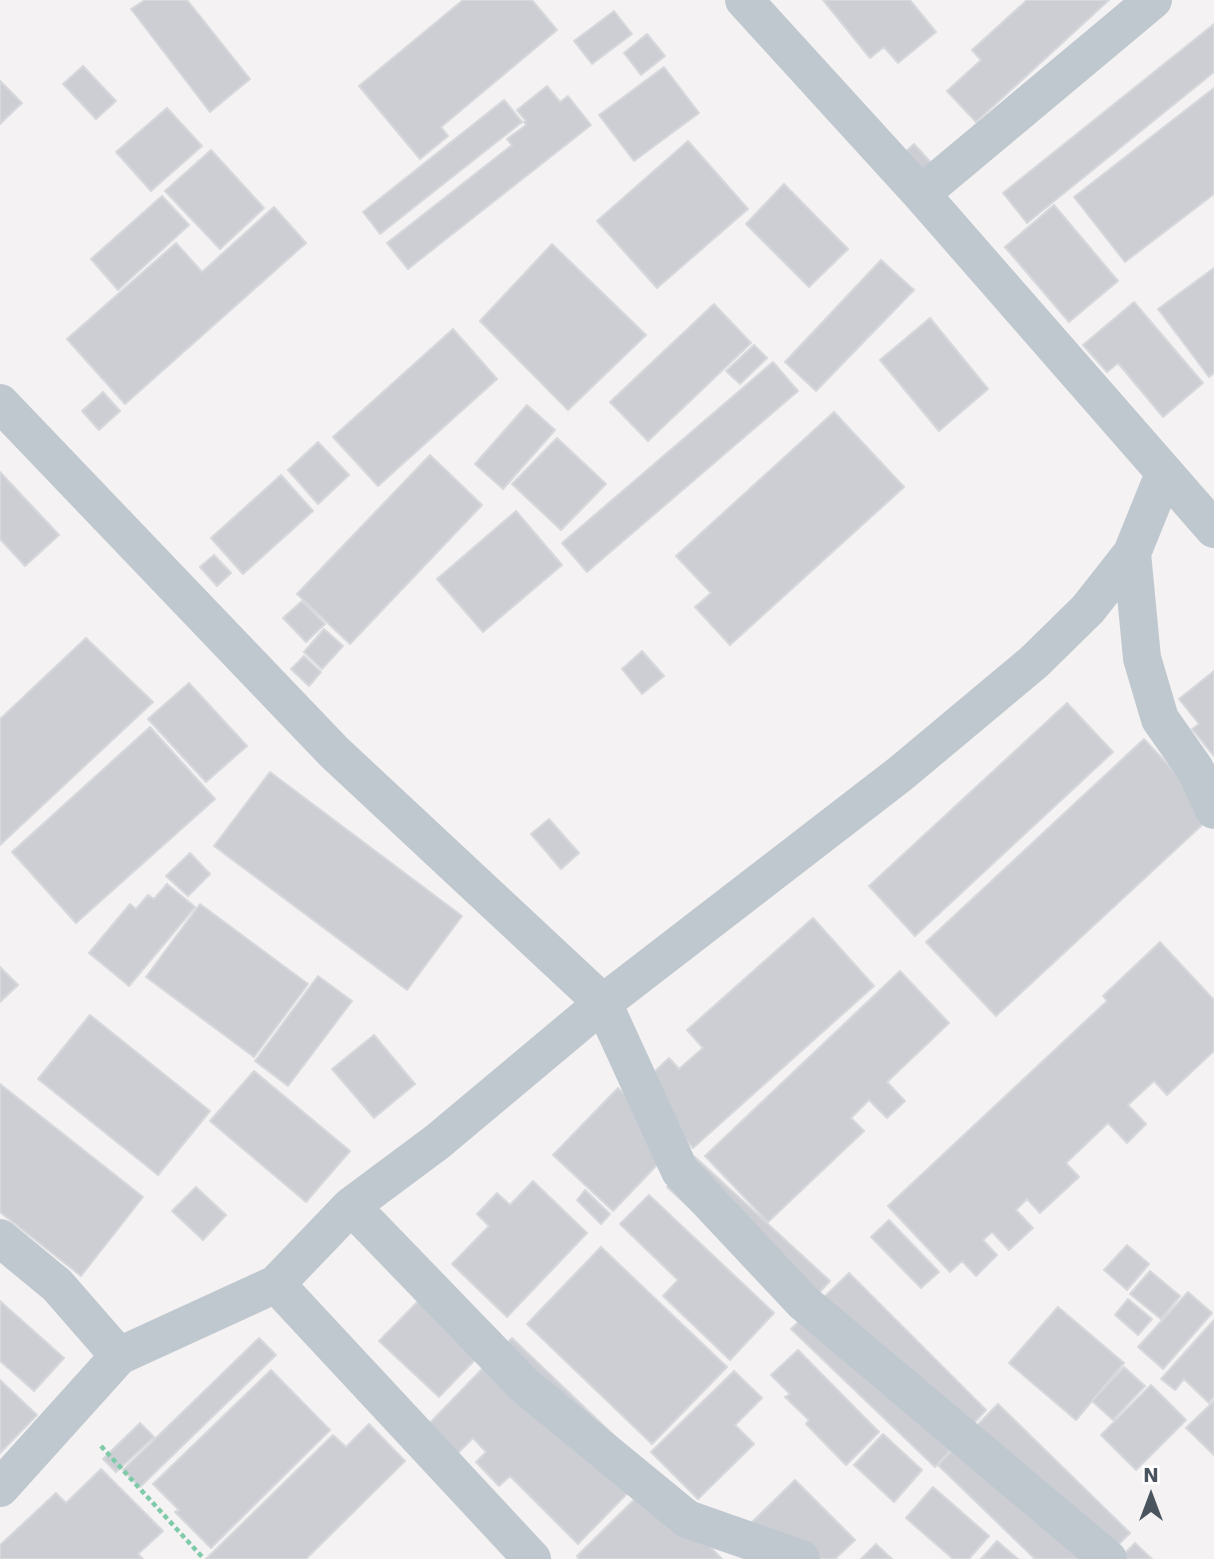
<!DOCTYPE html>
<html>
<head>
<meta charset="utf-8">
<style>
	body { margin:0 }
	#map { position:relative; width:1214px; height:1559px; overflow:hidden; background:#f4f2f2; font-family:"DejaVu Sans",sans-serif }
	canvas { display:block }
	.north { position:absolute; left:1116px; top:1461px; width:70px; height:70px; -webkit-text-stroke:5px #fff; paint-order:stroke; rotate:0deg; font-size:19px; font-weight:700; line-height:28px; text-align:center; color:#4a545e }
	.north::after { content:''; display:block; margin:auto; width:24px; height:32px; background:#4a545e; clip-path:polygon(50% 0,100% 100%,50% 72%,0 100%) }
</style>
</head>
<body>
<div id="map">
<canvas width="1214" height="1559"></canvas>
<div class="north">N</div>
</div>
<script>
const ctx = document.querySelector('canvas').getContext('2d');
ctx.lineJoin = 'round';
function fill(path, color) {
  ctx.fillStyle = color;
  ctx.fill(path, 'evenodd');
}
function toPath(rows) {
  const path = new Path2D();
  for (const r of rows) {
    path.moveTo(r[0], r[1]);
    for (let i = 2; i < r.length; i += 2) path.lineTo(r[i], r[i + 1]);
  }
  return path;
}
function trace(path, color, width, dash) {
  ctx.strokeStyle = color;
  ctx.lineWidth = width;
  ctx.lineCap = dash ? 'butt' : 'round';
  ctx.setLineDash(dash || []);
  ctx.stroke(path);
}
const building = toPath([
	[145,0,187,0,250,79,210,112,131,9,145,0],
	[463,0,532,0,557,30,441,127,448,136,420,159,359,86,463,0],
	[823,0,910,0,936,32,898,63,884,47,870,58,823,0],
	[1027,0,1109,0,976,122,947,91,981,60,972,50,1027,0],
	[614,11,632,34,592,64,574,41,614,11],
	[1214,24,1214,72,1027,223,1003,193,1214,24],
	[647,34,665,56,641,75,624,53,647,34],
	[83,66,116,101,96,119,63,84,83,66],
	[664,67,699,113,634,161,599,115,664,67],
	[0,81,22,103,0,124,0,81],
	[547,86,560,102,568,96,591,125,408,269,387,243,512,145,507,139,526,125,524,122,526,121,517,110,547,86],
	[1214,88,1214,194,1125,262,1074,197,1214,88],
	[504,100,522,122,380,234,363,212,504,100],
	[167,108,202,146,151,191,116,152,167,108],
	[688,141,748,209,657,288,597,221,688,141],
	[914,144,934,166,916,183,896,161,914,144],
	[211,150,264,208,220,249,165,191,211,150],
	[784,184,848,249,809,287,746,224,784,184],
	[162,196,189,225,118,290,91,259,162,196],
	[1054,205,1118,281,1069,322,1005,247,1054,205],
	[274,207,306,243,125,404,67,339,176,243,202,272,274,207],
	[552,244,646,335,568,410,480,321,552,244],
	[881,260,914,290,816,391,785,362,881,260],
	[1214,268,1214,373,1209,377,1158,309,1214,268],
	[1134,302,1203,383,1163,417,1118,363,1107,372,1083,345,1134,302],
	[714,304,751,343,648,441,610,402,714,304],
	[930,318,988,389,939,431,880,360,930,318],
	[453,329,497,379,378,486,333,437,453,329],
	[754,345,767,358,740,384,726,371,754,345],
	[773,362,798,391,587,572,562,543,773,362],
	[103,392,120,411,99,430,82,411,103,392],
	[527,405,555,430,503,489,475,464,527,405],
	[834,412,904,487,730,645,695,607,711,593,676,556,834,412],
	[557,438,606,484,561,530,512,484,557,438],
	[318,442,349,475,318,504,288,470,318,442],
	[430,455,482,505,350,644,297,594,430,455],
	[0,472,59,535,25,566,0,539,0,472],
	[281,475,313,511,243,574,211,538,281,475],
	[516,511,562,565,483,632,437,579,516,511],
	[214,555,231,573,217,586,200,567,214,555],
	[302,601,325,624,306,642,283,618,302,601],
	[324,629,343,646,322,669,304,652,324,629],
	[86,638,153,702,0,845,0,719,86,638],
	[642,651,664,676,642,694,622,669,642,651],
	[304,656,321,672,309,686,291,669,304,656],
	[1214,671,1214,756,1192,729,1199,724,1179,699,1214,671],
	[189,683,247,746,206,782,148,719,189,683],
	[1067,703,1113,752,915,936,869,886,1067,703],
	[150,727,215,799,76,923,12,852,150,727],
	[1144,739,1214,814,996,1016,926,942,1144,739],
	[270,772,462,916,407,990,214,846,270,772],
	[549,819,579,853,561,869,531,834,549,819],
	[190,853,210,874,188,896,166,876,190,853],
	[167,884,195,907,129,986,89,953,130,904,136,909,148,895,154,899,167,884],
	[200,904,308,984,254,1057,146,977,200,904],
	[813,918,874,986,693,1148,638,1087,669,1058,679,1069,703,1048,687,1030,813,918],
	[1160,942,1214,1000,1214,1051,1167,1095,1154,1081,1128,1105,1146,1124,1127,1143,1108,1123,1066,1163,1079,1177,1040,1213,1027,1199,1016,1210,1033,1228,1009,1250,992,1232,983,1240,997,1255,976,1276,962,1261,950,1272,888,1206,1107,1001,1103,996,1160,942],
	[0,967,18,985,0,1002,0,967],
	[900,971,949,1023,887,1082,905,1101,887,1118,869,1100,851,1118,864,1131,768,1222,705,1156,900,971],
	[318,976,352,1001,288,1086,255,1061,318,976],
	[90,1015,210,1111,158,1175,38,1079,90,1015],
	[374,1035,415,1084,374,1118,332,1069,374,1035],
	[254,1071,350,1151,306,1202,210,1121,254,1071],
	[0,1084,143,1197,81,1276,0,1212,0,1084],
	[618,1088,677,1144,613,1211,553,1155,618,1088],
	[695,1157,830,1281,802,1311,667,1187,695,1157],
	[533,1181,587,1233,507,1317,452,1264,489,1226,477,1214,497,1193,510,1205,533,1181],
	[196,1187,226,1215,203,1240,172,1211,196,1187],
	[585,1190,610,1214,601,1224,577,1200,585,1190],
	[649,1195,774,1313,730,1360,663,1296,678,1280,620,1224,649,1195],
	[889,1220,939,1272,921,1288,871,1237,889,1220],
	[1127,1245,1149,1264,1127,1290,1104,1270,1127,1245],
	[601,1247,727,1367,652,1444,527,1324,601,1247],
	[1150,1271,1180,1296,1161,1319,1130,1294,1150,1271],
	[849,1273,986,1410,935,1467,791,1329,849,1273],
	[441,1278,500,1334,439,1397,379,1341,441,1278],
	[1188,1292,1212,1313,1163,1369,1138,1347,1188,1292],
	[1128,1299,1152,1319,1138,1335,1115,1315,1128,1299],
	[0,1301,64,1358,34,1391,0,1361,0,1301],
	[1058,1307,1124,1363,1076,1420,1009,1363,1058,1307],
	[1214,1320,1214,1397,1209,1403,1184,1379,1175,1390,1161,1379,1214,1320],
	[259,1338,276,1355,140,1487,123,1470,259,1338],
	[512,1338,650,1470,578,1544,510,1476,499,1486,476,1462,486,1452,473,1438,452,1459,423,1430,512,1338],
	[798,1350,879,1432,846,1465,806,1424,809,1420,785,1397,790,1394,771,1375,798,1350],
	[1124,1367,1145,1386,1113,1420,1092,1401,1124,1367],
	[271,1370,330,1430,211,1548,175,1512,179,1510,153,1484,271,1370],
	[734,1371,762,1398,735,1425,754,1444,698,1499,651,1452,734,1371],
	[0,1380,37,1415,0,1453,0,1380],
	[1151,1385,1186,1420,1136,1470,1101,1435,1151,1385],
	[1214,1401,1214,1455,1186,1428,1214,1401],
	[998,1404,1130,1533,1104,1559,1035,1559,938,1465,998,1404],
	[140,1423,154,1437,116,1472,103,1459,140,1423],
	[369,1424,405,1461,306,1559,206,1559,333,1435,346,1447,369,1424],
	[883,1434,922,1470,894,1502,854,1465,883,1434],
	[101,1469,163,1531,138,1554,143,1559,0,1559,0,1545,56,1493,66,1503,101,1469],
	[795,1480,855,1540,835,1559,771,1559,745,1529,795,1480],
	[649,1485,722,1559,579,1559,577,1556,649,1485],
	[933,1487,989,1536,969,1559,953,1559,906,1518,933,1487],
	[997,1541,1018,1559,981,1559,997,1541],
	[1135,1543,1152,1559,1119,1559,1135,1543],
	[876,1544,892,1559,861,1559,876,1544]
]);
const path = toPath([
	[101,1446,204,1559]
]);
const street = toPath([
	[744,0,921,194,1214,529],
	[921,194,1153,0],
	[0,403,334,752,603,1003,680,1171,803,1302,1108,1559],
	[1132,553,1142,658,1160,719,1195,769,1214,810],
	[351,1206,525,1386,687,1519,801,1559],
	[0,1238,57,1285,119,1356],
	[276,1284,532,1559],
	[0,1488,119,1356,276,1284,351,1206,437,1142,603,1003,900,774,1034,662,1088,609,1132,553,1164,474]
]);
fill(building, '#ccced4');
trace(building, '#d6d8dc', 2);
trace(path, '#7ecaa9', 4.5, [5, 3.5]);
trace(street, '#c0c8cf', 38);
</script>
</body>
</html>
